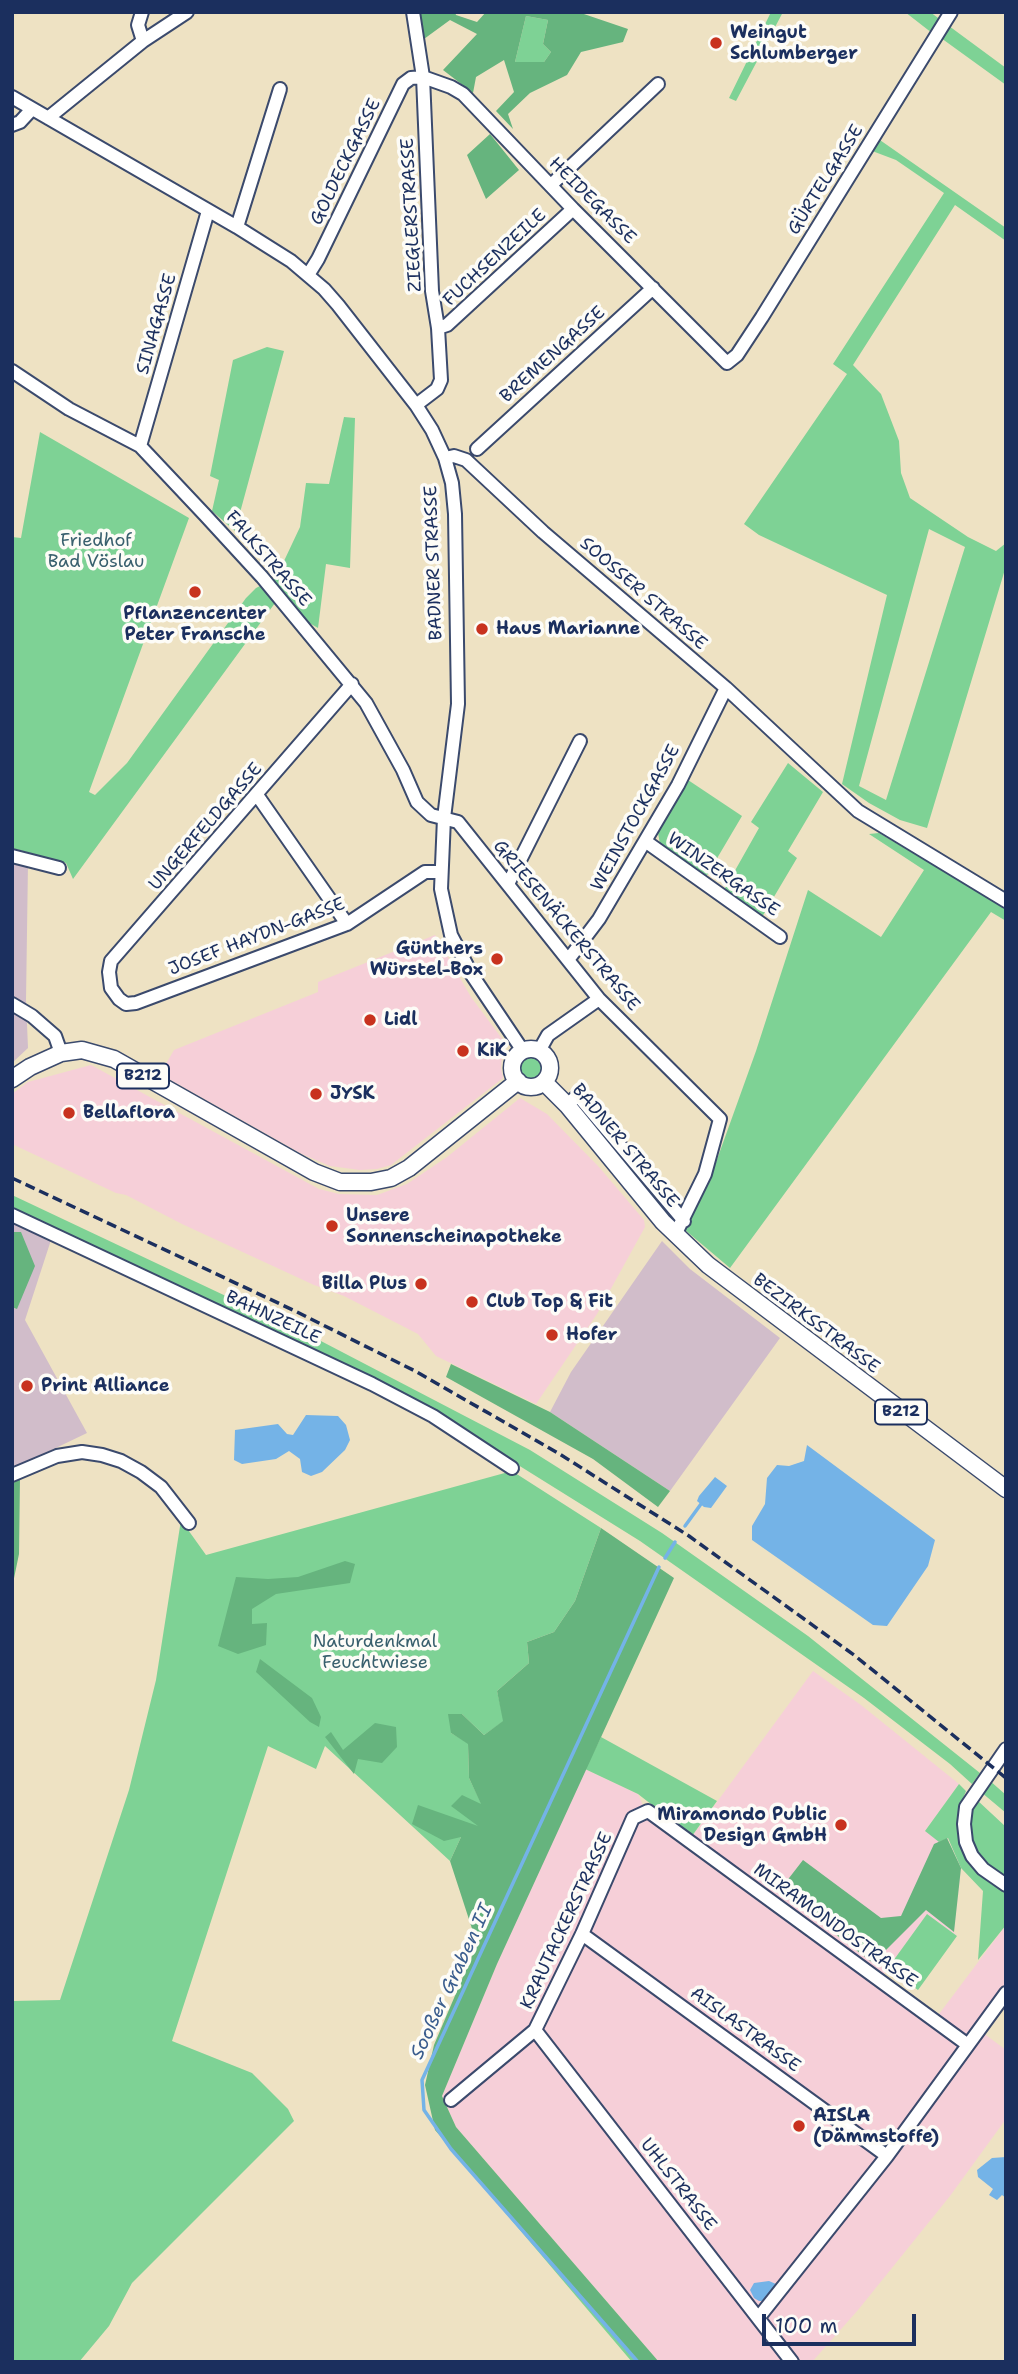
<!DOCTYPE html>
<html>
<head>
<meta charset="utf-8">
<style>
	body { margin:0 }
	#map { position:relative; width:1018px; height:2374px; overflow:hidden; background:#eee2c3; font-family:"Shantell Sans",sans-serif }
	canvas { display:block }
	.frame { position:absolute; inset:0; border:14px solid #1b2f5e; pointer-events:none }
	.scale { position:absolute; left:762px; top:2314px; width:154px; height:32px; box-sizing:border-box; border:4px solid #1b2f5e; border-top:0; padding-left:9px; font-size:21px; line-height:24px; white-space:nowrap; color:#1b2f5e; -webkit-text-stroke:5px #fdfcf7; paint-order:stroke }
</style>
</head>
<body>
<div id="map">
<canvas width="1018" height="2374"></canvas>
<div class="frame"></div>
<div class="scale">100 m</div>
</div>
<script>
const ctx = document.querySelector('canvas').getContext('2d');
ctx.lineJoin = 'round';
function fill(path, color) {
  ctx.fillStyle = color;
  ctx.fill(path, 'evenodd');
}
function toPath(rows) {
  const path = new Path2D();
  for (const r of rows) {
    if (r.length === 3) {
      path.moveTo(r[0] + r[2], r[1]);
      path.arc(r[0], r[1], r[2], 0, 2 * Math.PI);
      continue;
    }
    path.moveTo(r[0], r[1]);
    for (let i = 2; i < r.length; i += 2) path.lineTo(r[i], r[i + 1]);
  }
  return path;
}
function trace(path, color, width, dash) {
  ctx.strokeStyle = color;
  ctx.lineWidth = width;
  ctx.lineCap = dash ? 'butt' : 'round';
  ctx.setLineDash(dash || []);
  ctx.stroke(path);
}
function label(font, color, halo, rows, align = 'center') {
  ctx.font = font + ' "Shantell Sans",sans-serif';
  ctx.lineWidth = 7;
  ctx.setLineDash([]);
  ctx.textBaseline = 'middle';
  ctx.strokeStyle = halo;
  ctx.fillStyle = color;
  for (const [text, x, y, turn = 0] of rows) {
    ctx.save();
    ctx.translate(x, y);
    ctx.rotate((+turn || 0) * Math.PI / 180);
    ctx.textAlign = isNaN(turn) ? turn : align;
    if (halo) ctx.strokeText(text, 0, 0);
    ctx.fillText(text, 0, 0);
    ctx.restore();
  }
}
const built = toPath([
	[435,935,471,997,503,1040,501,1069,503,1078,391,1165,377,1169,360,1170,330,1166,302,1154,160,1074,174,1050,318,992,318,982],
	[91,1065,319,1189,339,1194,377,1195,407,1184,447,1157,520,1098,547,1114,599,1167,644,1220,645,1227,597,1314,536,1404,436,1356,418,1334,344,1296,314,1285,182,1224,126,1195,116,1193,12,1144,12,1094,28,1082],
	[813,1671,861,1705,959,1784,925,1831,947,1838,961,1868,954,1932,957,1936,927,1914,884,1974,692,1836],
	[585,1769,638,1794,651,1823,930,2026,1006,1925,1006,1984,975,2027,1006,2050,1006,2119,950,2196,858,2310,812,2362,659,2362,456,2127,442,2096,497,1964]
]);
const industrial = toPath([
	[12,860,28,863,26,1000,28,1048,12,1063],
	[12,1221,51,1240,25,1320,87,1433,12,1469],
	[662,1241,690,1269,780,1338,670,1491,550,1412,571,1372]
]);
const green = toPath([
	[771,12,783,12,736,101,729,98],
	[905,12,930,12,1006,68,1006,85,941,38,877,138,1006,228,1006,241,955,205,853,365,881,394,899,441,901,473,910,498,968,537,996,551,1006,543,1006,566,927,828,900,820,869,803,842,784,887,595,759,535,744,524,847,374,833,364,944,193,896,160,859,146,932,33],
	[929,529,965,547,886,800,859,786],
	[526,16,548,20,543,44,551,52,544,62,515,62],
	[267,347,284,351,235,531,212,511,219,480,210,476,233,360],
	[344,417,355,418,350,568,326,564,318,628,275,603,73,879,66,863,12,848,12,537,21,538,40,432,189,518,89,792,95,795,127,763,246,598,256,588,276,578,300,527,306,483,329,484],
	[788,763,823,792,788,851,797,858,762,917,724,890,759,828,751,822],
	[688,780,742,816,706,877,660,844,658,833],
	[879,833,1006,908,1006,921,991,912,730,1268,685,1230,710,1179,756,1051,808,890,881,937,924,870,869,834],
	[531,1069,12],
	[12,1195,319,1340,530,1450,662,1533,808,1636,980,1773,972,1784,950,1764,864,1698,640,1541,393,1387,55,1229,12,1211],
	[512,1471,601,1528,575,1601,554,1632,527,1642,529,1663,497,1691,504,1721,484,1735,462,1714,451,1733,468,1743,469,1778,482,1805,480,1827,461,1837,450,1861,325,1746,316,1769,268,1746,172,2041,252,2073,288,2109,294,2121,132,2283,109,2326,79,2362,12,2362,12,2001,60,2000,129,1790,156,1680,181,1520,206,1555],
	[601,1737,717,1801,692,1836,638,1794,585,1769],
	[989,1780,1006,1795,1006,1813,981,1792],
	[959,1784,966,1791,958,1811,958,1831,964,1852,974,1869,991,1884,1006,1891,1006,1925,978,1960,983,1891,961,1868,948,1838,939,1842,925,1831],
	[977,1800,1006,1827,1006,1879,999,1876,982,1860,971,1838,971,1812],
	[927,1914,957,1936,918,1990,888,1968],
	[435,2130,638,2362,632,2362]
]);
const forest = toPath([
	[418,12,455,12,456,15,477,22,486,12,578,12,628,29,623,42,581,52,567,75,530,93,508,114,513,129,496,111,514,92,504,60,476,77,473,93,443,70,477,34,450,20,424,39],
	[526,16,548,20,543,44,551,52,544,62,515,62],
	[490,134,519,170,486,199,467,155],
	[12,1232,21,1232,35,1266,17,1309,12,1307],
	[451,1364,550,1412,670,1491,658,1507,593,1459,446,1377],
	[20,1477,19,1554,12,1588,12,1481],
	[601,1528,674,1578,497,1964,442,2096,456,2127,659,2362,638,2362,435,2130,425,2085,434,2045,477,1944,450,1861,461,1837,444,1841,412,1824,418,1805,478,1826,451,1806,462,1795,481,1804,469,1778,468,1744,451,1733,448,1714,462,1714,484,1735,503,1721,497,1691,529,1663,527,1642,554,1632,575,1601],
	[345,1561,355,1564,350,1583,276,1594,252,1609,252,1624,267,1623,266,1645,238,1654,218,1646,236,1577,268,1579,298,1577],
	[260,1659,312,1698,321,1717,319,1727,310,1722,256,1672],
	[375,1723,396,1727,397,1747,382,1763,358,1759,354,1774,325,1737,331,1732,343,1750],
	[947,1838,961,1868,954,1932,926,1910,873,1963,779,1891,803,1860,881,1918,901,1916,934,1844]
]);
const water = toPath([
	[306,1415,338,1416,346,1425,350,1440,345,1450,322,1472,311,1476,302,1472,300,1459,289,1451,276,1459,242,1464,234,1460,235,1430,278,1424,287,1434,293,1435],
	[807,1445,935,1540,928,1566,887,1626,873,1625,752,1540,752,1526,765,1504,767,1478,777,1465,789,1466,804,1461],
	[715,1477,727,1486,711,1508,704,1507,697,1501,699,1496],
	[1006,2157,1006,2198,1002,2195,997,2200,989,2195,993,2189,978,2177,977,2170,992,2158],
	[769,2281,776,2284,765,2301,759,2301,754,2298,750,2290,754,2283]
]);
const stream = toPath([
	[685,1526,701,1504],
	[665,1558,675,1542],
	[638,2362,451,2149,424,2110,422,2080,659,1567]
]);
const minor = toPath([
	[142,12,138,25,143,41],
	[413,12,423,77,432,291,438,328,441,380,437,389,416,405],
	[12,97,237,227,291,261,324,289,338,305,416,405,432,430,445,458,452,483,455,514,458,704,444,818,441,889,451,935,472,975,523,1051],
	[48,118,143,41,187,12],
	[12,125,20,122,32,109],
	[551,185,658,84],
	[237,227,280,89],
	[308,275,318,259,403,84,411,78,423,77,451,87,463,94,573,209,727,363,737,355,762,317,951,12],
	[438,328,447,325,573,209],
	[12,371,69,409,140,446,205,515,262,577,366,703,403,770,417,802,431,815,458,822,599,999,720,1119,705,1174,675,1235],
	[140,446,208,211],
	[477,449,653,288],
	[445,458,454,456,466,460,543,532,726,688,858,811,1006,901],
	[352,684,111,961,109,972,111,988,119,999,126,1004,136,1003,347,924,425,872,440,872],
	[257,795,347,924],
	[645,841,780,937],
	[12,856,59,868],
	[508,884,580,741],
	[568,960,599,919,678,785,726,688],
	[12,1004,32,1016,55,1036,61,1053],
	[539,1051,548,1035,599,999],
	[567,1105,576,1097,580,1098,684,1221],
	[12,1215,372,1384,433,1416,512,1468],
	[12,1475,57,1456,82,1452,102,1455,121,1461,141,1472,161,1487,189,1523],
	[1006,1749,966,1807,964,1824,966,1842,972,1856,983,1869,1006,1885],
	[582,1934,887,2156],
	[535,2030,792,2362],
	[451,2100,535,2030,582,1934,633,1818,648,1811,968,2045],
	[759,2317,887,2156,1006,1993]
]);
const major = toPath([
	[531,1068,19],
	[12,1079,30,1067,61,1053,82,1050,114,1059,314,1172,340,1182,371,1182,391,1178,409,1168,518,1081],
	[544,1082,567,1105,663,1222,708,1265,1006,1489]
]);
const rail = toPath([
	[12,1178,293,1310,415,1371,558,1453,689,1536,854,1655,1006,1778]
]);
const markers = [
	[716,43,7,"#c8321e"],
	[195,592,7,"#c8321e"],
	[482,629,7,"#c8321e"],
	[497,959,7,"#c8321e"],
	[370,1020,7,"#c8321e"],
	[463,1051,7,"#c8321e"],
	[316,1094,7,"#c8321e"],
	[69,1113,7,"#c8321e"],
	[332,1226,7,"#c8321e"],
	[421,1284,7,"#c8321e"],
	[472,1302,7,"#c8321e"],
	[552,1335,7,"#c8321e"],
	[27,1386,7,"#c8321e"],
	[841,1825,7,"#c8321e"],
	[799,2126,7,"#c8321e"]
];
const shields = [
	[143,1076,52],
	[901,1412,52]
];
const shieldNames = [
	["B212",143,1076],
	["B212",901,1412]
];
const poiNames = [
	["Weingut",730,33],
	["Schlumberger",730,54],
	["Pflanzencenter",195,614,"center"],
	["Peter Fransche",195,635,"center"],
	["Haus Marianne",496,629],
	["Günthers",483,949,"right"],
	["Würstel-Box",483,970,"right"],
	["Lidl",384,1020],
	["KiK",477,1051],
	["JYSK",330,1094],
	["Bellaflora",83,1113],
	["Unsere",346,1216],
	["Sonnenscheinapotheke",346,1237],
	["Billa Plus",407,1284,"right"],
	["Club Top & Fit",486,1302],
	["Hofer",566,1335],
	["Print Alliance",41,1386],
	["Miramondo Public",827,1815,"right"],
	["Design GmbH",827,1836,"right"],
	["AISLA",813,2116],
	["(Dämmstoffe)",813,2137]
];
const streetNames = [
	["GOLDECKGASSE",346,162,-64],
	["GÜRTELGASSE",826,180,-58],
	["HEIDEGASSE",592,201,45],
	["ZIEGLERSTRASSE",412,215,-93],
	["FUCHSENZEILE",495,258,-43],
	["SINAGASSE",157,324,-74],
	["BREMENGASSE",553,355,-42],
	["FALKSTRASSE",268,559,49],
	["BADNER STRASSE",434,563,-92],
	["SOOSSER STRASSE",643,594,41],
	["WEINSTOCKGASSE",636,818,-61],
	["UNGERFELDGASSE",206,827,-49],
	["WINZERGASSE",723,875,35],
	["GRIESENÄCKERSTRASSE",566,926,50],
	["JOSEF HAYDN-GASSE",257,937,-21],
	["BADNER STRASSE",625,1146,50],
	["BAHNZEILE",273,1318,25],
	["BEZIRKSSTRASSE",816,1324,37],
	["KRAUTACKERSTRASSE",567,1921,-65],
	["MIRAMONDOSTRASSE",835,1926,36],
	["AISLASTRASSE",745,2030,36],
	["UHLSTRASSE",678,2185,52]
];
const parkNames = [
	["Friedhof",96,541],
	["Bad Vöslau",96,562],
	["Naturdenkmal",375,1642],
	["Feuchtwiese",375,1663]
];
const waterNames = [
	["Sooßer Graben II",452,1982,-65]
];
fill(built, '#f6cfd8');
fill(industrial, '#d1bdca');
fill(green, '#7ed295');
fill(forest, '#66b47e');
fill(water, '#74b3e7');
trace(stream, '#74b3e7', 3.5);
trace(minor, '#3b4a6d', 16);
trace(major, '#3b4a6d', 19);
trace(minor, '#fff', 12);
trace(major, '#fff', 16);
trace(rail, '#1b2f5e', 3.5, [10, 5]);
for (const [x, y, r, color] of markers) {
  const dot = new Path2D();
  dot.arc(x, y, r, 0, 2 * Math.PI);
  ctx.fillStyle = color;
  ctx.fill(dot);
  trace(dot, '#fdfcf7', 2.5);
}
for (const [x, y, w] of shields) {
  const box = new Path2D();
  box.roundRect(x - w / 2, y - 12.5, w, 25, 5);
  ctx.fillStyle = '#fdfcf7';
  ctx.fill(box);
  trace(box, '#1b2f5e', 2);
}
label('bold 16px', '#1b2f5e', null, shieldNames);
label('bold 18px', '#1b2f5e', '#fdfcf7', poiNames, 'left');
label('18px', '#1b2f5e', '#fdfcf7', streetNames);
label('18px', '#39606e', '#fdfcf7', parkNames);
label('italic 19px', '#3a5d8e', '#fdfcf7', waterNames);
</script>
</body>
</html>
